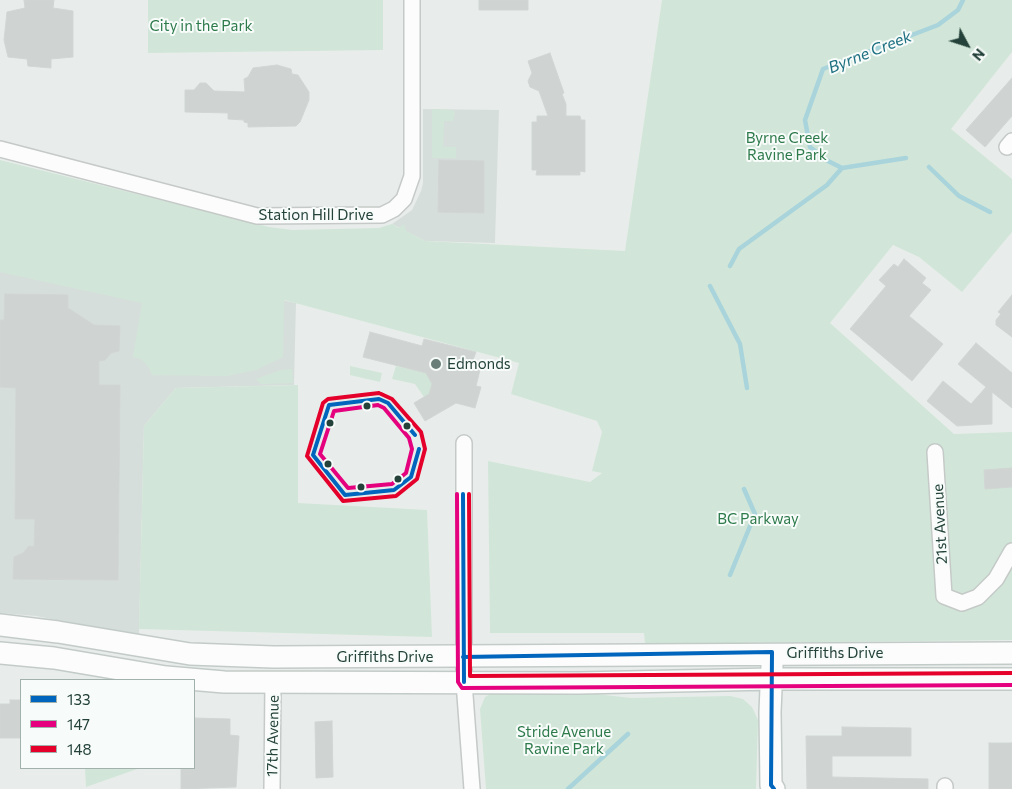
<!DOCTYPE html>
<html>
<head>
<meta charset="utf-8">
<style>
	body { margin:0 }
	#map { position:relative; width:1012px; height:789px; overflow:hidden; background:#e8edeb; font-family:Commissioner,sans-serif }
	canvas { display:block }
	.legend { position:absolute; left:20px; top:679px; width:175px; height:90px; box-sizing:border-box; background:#f7fbf9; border:1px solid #a3b1ad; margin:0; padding:6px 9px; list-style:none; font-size:15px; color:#24423a }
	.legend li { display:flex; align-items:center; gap:10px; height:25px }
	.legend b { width:25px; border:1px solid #a3b1ad }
	.north { position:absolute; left:942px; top:20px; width:50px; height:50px; -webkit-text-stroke:4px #f7fbf9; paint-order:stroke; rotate:130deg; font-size:14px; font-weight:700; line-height:20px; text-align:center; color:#24423a }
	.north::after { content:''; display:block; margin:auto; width:18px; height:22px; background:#24423a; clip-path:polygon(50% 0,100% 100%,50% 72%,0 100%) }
</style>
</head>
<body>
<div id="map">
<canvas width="1012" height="789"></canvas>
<ul class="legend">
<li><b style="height:6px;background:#0065bd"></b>133</li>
<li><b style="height:6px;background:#e5007d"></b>147</li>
<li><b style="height:6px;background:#e4002b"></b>148</li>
</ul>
<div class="north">N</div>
</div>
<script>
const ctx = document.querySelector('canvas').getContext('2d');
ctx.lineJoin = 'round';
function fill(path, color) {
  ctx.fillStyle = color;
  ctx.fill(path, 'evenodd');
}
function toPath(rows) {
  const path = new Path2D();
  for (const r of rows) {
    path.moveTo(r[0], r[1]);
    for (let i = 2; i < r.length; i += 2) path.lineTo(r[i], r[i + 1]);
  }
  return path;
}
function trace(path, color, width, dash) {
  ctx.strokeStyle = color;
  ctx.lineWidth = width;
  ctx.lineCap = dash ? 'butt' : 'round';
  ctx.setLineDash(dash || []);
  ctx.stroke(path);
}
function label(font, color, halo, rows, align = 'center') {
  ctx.font = font + ' Commissioner,sans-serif';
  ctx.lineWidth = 4;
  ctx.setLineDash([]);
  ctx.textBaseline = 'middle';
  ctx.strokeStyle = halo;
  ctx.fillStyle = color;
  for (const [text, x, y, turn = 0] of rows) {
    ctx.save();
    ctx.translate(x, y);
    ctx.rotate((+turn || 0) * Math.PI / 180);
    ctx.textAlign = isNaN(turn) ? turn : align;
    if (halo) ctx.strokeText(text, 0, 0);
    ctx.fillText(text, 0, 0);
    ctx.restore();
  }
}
const built = toPath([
	[423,109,499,110,495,243,425,241,392,224,412,210,421,191,423,183],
	[0,242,296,303,294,385,176,388,144,426,139,636,36,616,0,613]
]);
const green = toPath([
	[148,0,383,0,383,50,148,53],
	[662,0,1012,0,1012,52,951,129,1012,179,1012,232,962,292,919,257,893,245,830,323,954,434,1012,432,1012,640,645,644,644,633,490,633,488,461,590,482,602,473,592,471,602,432,597,421,511,394,519,363,284,300,283,357,256,370,227,376,152,375,148,366,141,359,133,357,142,303,0,272,0,160,269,227,292,230,379,228,392,224,399,228,404,224,406,231,425,241,625,251],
	[432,109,452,110,455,112,453,121,444,121,443,147,456,147,456,158,432,158],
	[350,366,382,373,380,382,350,375],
	[396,366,426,373,432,384,429,394,424,397,415,384,392,379],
	[292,369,293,383,261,384,256,379,281,370],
	[298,385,298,503,427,510,432,637,139,629,144,426,176,388],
	[570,691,631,698,730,696,743,699,752,707,758,720,756,789,486,789,480,709,485,697,492,693],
	[85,768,140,768,86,787]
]);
const stream = toPath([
	[929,167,959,196,990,212],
	[842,168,906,158],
	[730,266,739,249,827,185,842,168,828,161,810,147,805,120,823,69,938,25,958,10,963,0],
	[710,286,740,344,747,388],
	[730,575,755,514,744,489],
	[568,789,628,734]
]);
const building = toPath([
	[24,0,54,0,53,8,73,11,73,57,51,59,51,68,28,66,27,59,8,57,4,40,7,12,25,8,24,0],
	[479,0,528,0,528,10,479,10,479,0],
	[550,53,564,93,562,94,566,104,566,116,580,116,581,120,585,120,585,172,580,171,580,175,536,175,537,170,532,170,532,122,537,122,537,116,548,116,539,91,530,87,528,81,532,73,528,61,550,53],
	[277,65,291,69,292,74,298,75,309,92,309,100,300,122,296,126,248,127,248,123,244,122,244,120,228,119,228,113,185,112,185,90,194,90,200,83,206,83,214,91,245,92,244,79,248,77,253,68,277,65],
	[1012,78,1012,116,985,147,966,130,1012,78],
	[439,160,484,161,484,213,438,212,439,160],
	[904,259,926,278,922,283,931,290,909,316,943,344,912,381,850,329,886,286,879,280,894,264,898,267,904,259],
	[5,294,68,295,68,308,94,325,120,326,119,351,111,353,105,360,99,361,99,385,120,385,118,580,13,579,14,557,23,553,29,546,34,547,35,519,15,519,16,388,0,387,0,320,4,320,5,294],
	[1012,295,1012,337,996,325,996,320,1001,314,998,312,1012,295],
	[370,332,422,346,424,339,476,352,473,360,482,362,476,386,481,387,475,408,456,403,425,421,414,403,429,394,432,384,426,373,363,357,370,332],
	[976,343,1012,373,1012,408,992,392,992,424,957,426,927,401,943,381,971,404,986,387,958,364,976,343],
	[1012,468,1012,487,985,489,984,470,1012,468],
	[10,700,21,700,21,738,0,738,0,704,10,704,10,700],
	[194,718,230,719,230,735,239,736,236,787,181,789,181,769,194,768,194,718],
	[332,721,333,777,316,778,315,722,332,721],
	[842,727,911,728,911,756,832,756,832,777,928,779,928,789,807,789,806,736,842,736,842,727],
	[989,743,1012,743,1012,789,989,789,989,743]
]);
const street = toPath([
	[1007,147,1012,141],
	[0,149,257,216,382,215,394,209,404,199,412,176,412,0],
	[464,443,464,682,472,789],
	[935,452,944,596,962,603,978,597,996,579,1012,551],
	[945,786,945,789],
	[272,789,273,682]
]);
const secondary = toPath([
	[0,625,58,632,190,654,273,657,1012,653],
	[0,653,54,658,166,677,224,682,579,683,772,679,1012,679],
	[772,665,770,712,771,785,774,789]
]);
const bus1 = toPath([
	[415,435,388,403,379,399,329,405,313,455,345,495,394,490,411,477,419,449],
	[463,494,464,682],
	[772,652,771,785,774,789],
	[463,657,772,652]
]);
const bus2 = toPath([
	[378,405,384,408,409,438,412,449,406,473,392,484,348,488,320,454,334,411,378,405],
	[457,494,458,682,462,688,1012,685]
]);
const bus3 = toPath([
	[379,393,392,399,421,432,425,449,417,479,396,496,343,501,307,456,323,403,328,399,379,393],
	[469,494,470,676,1012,673]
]);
const markers = [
	[436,364,6,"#697e78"],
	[367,406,4.5,"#24423a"],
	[330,423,4.5,"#24423a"],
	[407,426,4.5,"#24423a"],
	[328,464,4.5,"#24423a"],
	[398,479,4.5,"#24423a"],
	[361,487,4.5,"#24423a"]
];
const parkNames = [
	["City in the Park",201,26],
	["Byrne Creek",787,138],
	["Ravine Park",787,155],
	["BC Parkway",758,519],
	["Stride Avenue",564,732],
	["Ravine Park",564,749]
];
const streetNames = [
	["Station Hill Drive",316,215],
	["21st Avenue",940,524,-93],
	["Griffiths Drive",835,653],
	["Griffiths Drive",385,657],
	["17th Avenue",273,736,-89]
];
const poiNames = [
	["Edmonds",447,364]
];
const waterNames = [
	["Byrne Creek",870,52,-22]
];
fill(built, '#d6dedb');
fill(green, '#d1e6d8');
trace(stream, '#a9d4db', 4.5);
fill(building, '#cfd4d2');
trace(building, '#d1d6d4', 1);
trace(street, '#c5cac8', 18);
trace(secondary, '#c3cbc8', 24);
trace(street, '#fcfcfc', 15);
trace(secondary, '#fcfcfc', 21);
trace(bus1, '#0065bd', 4);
trace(bus2, '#e5007d', 4);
trace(bus3, '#e4002b', 4);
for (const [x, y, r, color] of markers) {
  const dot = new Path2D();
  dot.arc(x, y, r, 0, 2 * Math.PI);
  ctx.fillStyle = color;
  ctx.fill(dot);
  trace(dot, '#f7fbf9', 2);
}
label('15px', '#2d7a4b', '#f7fbf9', parkNames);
label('15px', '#24423a', '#f7fbf9', streetNames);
label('15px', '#24423a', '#f7fbf9', poiNames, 'left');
label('italic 16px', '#1c6f80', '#f7fbf9', waterNames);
</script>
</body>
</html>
